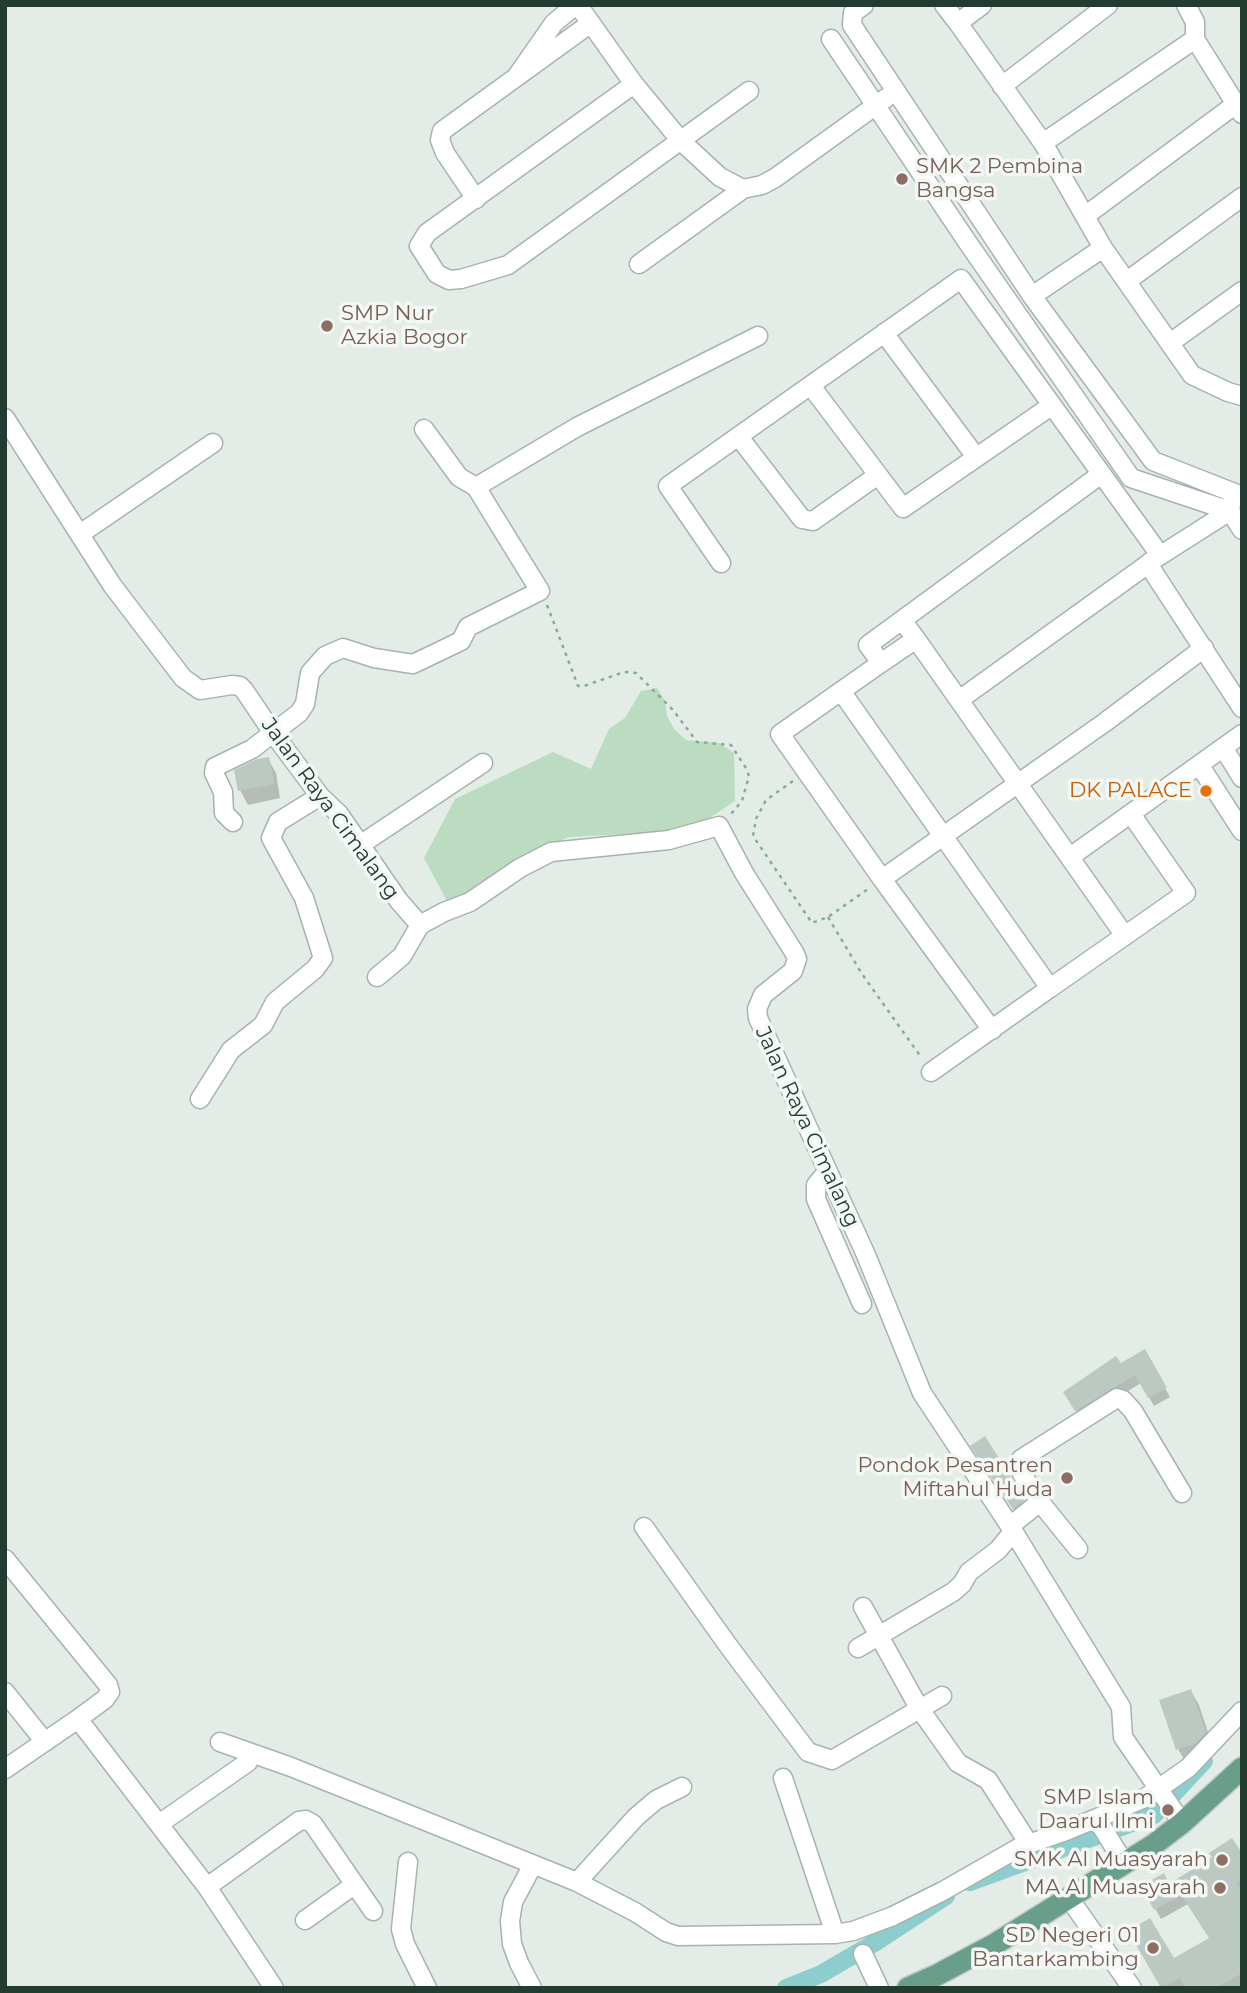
<!DOCTYPE html>
<html>
<head>
<meta charset="utf-8">
<style>
	body { margin:0 }
	#map { position:relative; width:1247px; height:1993px; overflow:hidden; background:#e3ece6; font-family:Montserrat,sans-serif }
	canvas { display:block }
	.frame { position:absolute; inset:0; border:7px solid #233c32; pointer-events:none }
</style>
</head>
<body>
<div id="map">
<canvas width="1247" height="1993"></canvas>
<div class="frame"></div>
</div>
<script>
const ctx = document.querySelector('canvas').getContext('2d');
ctx.lineJoin = 'round';
function fill(path, color) {
  ctx.fillStyle = color;
  ctx.fill(path, 'evenodd');
}
function toPath(rows) {
  const path = new Path2D();
  for (const r of rows) {
    path.moveTo(r[0], r[1]);
    for (let i = 2; i < r.length; i += 2) path.lineTo(r[i], r[i + 1]);
  }
  return path;
}
function trace(path, color, width, dash) {
  ctx.strokeStyle = color;
  ctx.lineWidth = width;
  ctx.lineCap = dash ? 'butt' : 'round';
  ctx.setLineDash(dash || []);
  ctx.stroke(path);
}
function label(font, color, halo, rows, align = 'center') {
  ctx.font = font + ' Montserrat,sans-serif';
  ctx.lineWidth = 7;
  ctx.setLineDash([]);
  ctx.textBaseline = 'middle';
  ctx.strokeStyle = halo;
  ctx.fillStyle = color;
  for (const [text, x, y, turn = 0] of rows) {
    ctx.save();
    ctx.translate(x, y);
    ctx.rotate((+turn || 0) * Math.PI / 180);
    ctx.textAlign = isNaN(turn) ? turn : align;
    if (halo) ctx.strokeText(text, 0, 0);
    ctx.fillText(text, 0, 0);
    ctx.restore();
  }
}
const green = toPath([
	[657,688,665,701,667,716,674,729,686,740,719,743,734,753,735,801,690,831,569,837,525,856,462,903,447,901,424,858,455,799,553,752,591,769,609,729,625,718,641,691]
]);
const shadow = toPath([
	[268,759,276,773,280,798,248,805,240,790],
	[1145,1352,1170,1397,1154,1406,1141,1383,1082,1419,1070,1402,1120,1365],
	[979,1456,1023,1500,1029,1511,1020,1519],
	[1191,1691,1199,1705,1213,1747,1186,1763,1178,1749],
	[1242,1856,1242,1986,1163,1988,1130,1931,1173,1960,1211,1939,1188,1904,1161,1919,1143,1887,1169,1886]
]);
const canal = toPath([
	[970,1882,1154,1815,1204,1761],
	[786,1988,821,1974,876,1942,946,1896]
]);
const building = toPath([
	[269,757,274,784,238,791,234,770,257,759],
	[1145,1349,1167,1388,1148,1398,1135,1375,1075,1411,1063,1392,1116,1356,1121,1363],
	[985,1436,1025,1500,1013,1509,970,1446],
	[1191,1689,1206,1732,1196,1743,1176,1750,1159,1700],
	[1232,1838,1242,1853,1242,1880,1237,1883,1242,1891,1242,1973,1216,1988,1185,1988,1180,1978,1161,1988,1128,1931,1150,1918,1174,1958,1209,1938,1181,1895,1154,1910,1141,1886,1164,1873,1169,1884,1212,1857,1209,1853]
]);
const path = toPath([
	[547,605,578,686,584,686,624,672,636,673,673,710,697,742,731,745,746,768,749,776,742,801,731,814],
	[793,781,766,800,756,819,753,836,812,923,828,917,868,889],
	[828,917,862,974,921,1057]
]);
const minor = toPath([
	[864,5,853,13,852,25,1032,296,1153,461,1242,496],
	[944,5,958,23],
	[982,5,958,23,1043,143,1103,248,1032,296],
	[1186,5,1195,22,1195,39,1242,114],
	[831,39,968,243,1131,478,1230,511,1242,530],
	[517,76,554,23,572,8,580,8,634,84,681,141,720,177,743,189,762,185,775,178,886,98],
	[634,84,427,233,419,246,437,274,449,280,461,279,508,265,749,91],
	[1002,86,1108,5],
	[1043,143,1195,39],
	[476,199,445,153,440,140,442,131,591,23],
	[1085,216,1236,104],
	[1103,248,1192,375,1228,392,1242,396],
	[639,264,743,189],
	[1127,281,1242,197],
	[884,333,976,457],
	[1170,343,1242,291],
	[811,386,903,508,1051,406],
	[5,418,112,585,183,678,200,690,232,685,240,686,244,690,273,733,320,796,339,814,399,901,420,925,444,912,470,902,520,868,551,852,669,840,719,826,744,873,794,952,797,959,793,971,763,995,757,1009,758,1018,866,1255,922,1393,1010,1526,1121,1707,1123,1737,1182,1823],
	[739,437,802,519,813,521,878,475],
	[476,487,577,427,758,336],
	[80,534,213,443],
	[1150,562,1230,511,1231,504],
	[721,563,668,486,961,279,1160,555],
	[902,620,916,639,881,663,868,645,1100,475],
	[916,639,1125,936],
	[881,663,780,734,882,879,1104,723,1204,648],
	[841,691,1050,988,1186,893,1131,814],
	[959,700,1148,564,1242,708],
	[1224,749,1242,778],
	[1200,766,1242,831],
	[233,822,224,813,223,792,214,773,215,767,252,749,299,713,305,704,310,673,325,656,343,648,374,658,413,664,461,641,468,627,540,591,476,487,459,477,424,429],
	[360,845,483,763],
	[1070,857,1242,734],
	[882,879,992,1030],
	[377,977,402,956,420,925],
	[931,1072,1050,988],
	[200,1099,231,1050,263,1025,275,1002,315,969,323,958,304,898,271,838,278,822,320,796],
	[827,1172,816,1185,816,1199,862,1304],
	[1040,1502,1078,1549],
	[1010,1526,1040,1502,1022,1474,1020,1463,1021,1459,1117,1398,1123,1400,1133,1411,1182,1493],
	[644,1527,727,1644,808,1752,832,1760,942,1696],
	[5,1559,108,1685,110,1692,105,1699,78,1719,5,1769],
	[863,1607,919,1708,958,1763,988,1780,1029,1844],
	[858,1648,953,1592,962,1584,969,1572,998,1550,1013,1532],
	[5,1692,45,1742],
	[78,1719,207,1887,274,1988],
	[220,1742,291,1767,577,1882,635,1912,666,1932,678,1936,835,1934,853,1931,893,1916,943,1891,1020,1847,1066,1831,1145,1798,1188,1768,1242,1711],
	[783,1778,835,1934],
	[1097,1819,1124,1863],
	[159,1824,248,1762],
	[408,1862,401,1929,405,1944,427,1988],
	[529,1872,513,1902,510,1921,512,1944,519,1963,532,1988],
	[577,1882,636,1817,656,1800,682,1787],
	[207,1887,299,1821,306,1820,313,1824,373,1911],
	[1069,1898,1132,1988],
	[305,1920,354,1885],
	[863,1954,879,1988]
]);
const major = toPath([
	[908,1988,937,1975,995,1944,1152,1846,1182,1823,1242,1768]
]);
const markers = [
	[902,179,7,"#8d6e63"],
	[327,326,7,"#8d6e63"],
	[1206,791,7,"#e8710a"],
	[1067,1478,7,"#8d6e63"],
	[1168,1810,7,"#8d6e63"],
	[1222,1860,7,"#8d6e63"],
	[1220,1888,7,"#8d6e63"],
	[1153,1948,7,"#8d6e63"]
];
const educationNames = [
	["SMK 2 Pembina",916,167,"left"],
	["Bangsa",916,191,"left"],
	["SMP Nur",341,314,"left"],
	["Azkia Bogor",341,338,"left"],
	["Pondok Pesantren",1053,1466],
	["Miftahul Huda",1053,1490],
	["SMP Islam",1154,1798],
	["Daarul Ilmi",1154,1822],
	["SMK Al Muasyarah",1208,1860],
	["MA Al Muasyarah",1206,1888],
	["SD Negeri 01",1139,1936],
	["Bantarkambing",1139,1960]
];
const foodNames = [
	["DK PALACE",1192,791]
];
const streetNames = [
	["Jalan Raya Cimalang",330,809,54],
	["Jalan Raya Cimalang",807,1127,65]
];
fill(green, '#bcdcc1');
fill(shadow, '#0003');
trace(canal, '#8dcdce', 18);
fill(building, '#bbc9c2');
trace(minor, '#a6b4ac', 21);
trace(major, '#c1c8c6', 24);
trace(path, '#84ae9b', 2.5, [3.5, 5]);
trace(minor, '#fff', 18);
trace(major, '#699f8a', 21);
for (const [x, y, r, color] of markers) {
  const dot = new Path2D();
  dot.arc(x, y, r, 0, 2 * Math.PI);
  ctx.fillStyle = color;
  ctx.fill(dot);
  trace(dot, '#f3f8f5', 2.5);
}
label('21px', '#785e54', '#f3f8f5', educationNames, 'right');
label('21px', '#c56008', '#f3f8f5', foodNames, 'right');
label('21px', '#233c32', '#f3f8f5', streetNames);
</script>
</body>
</html>
